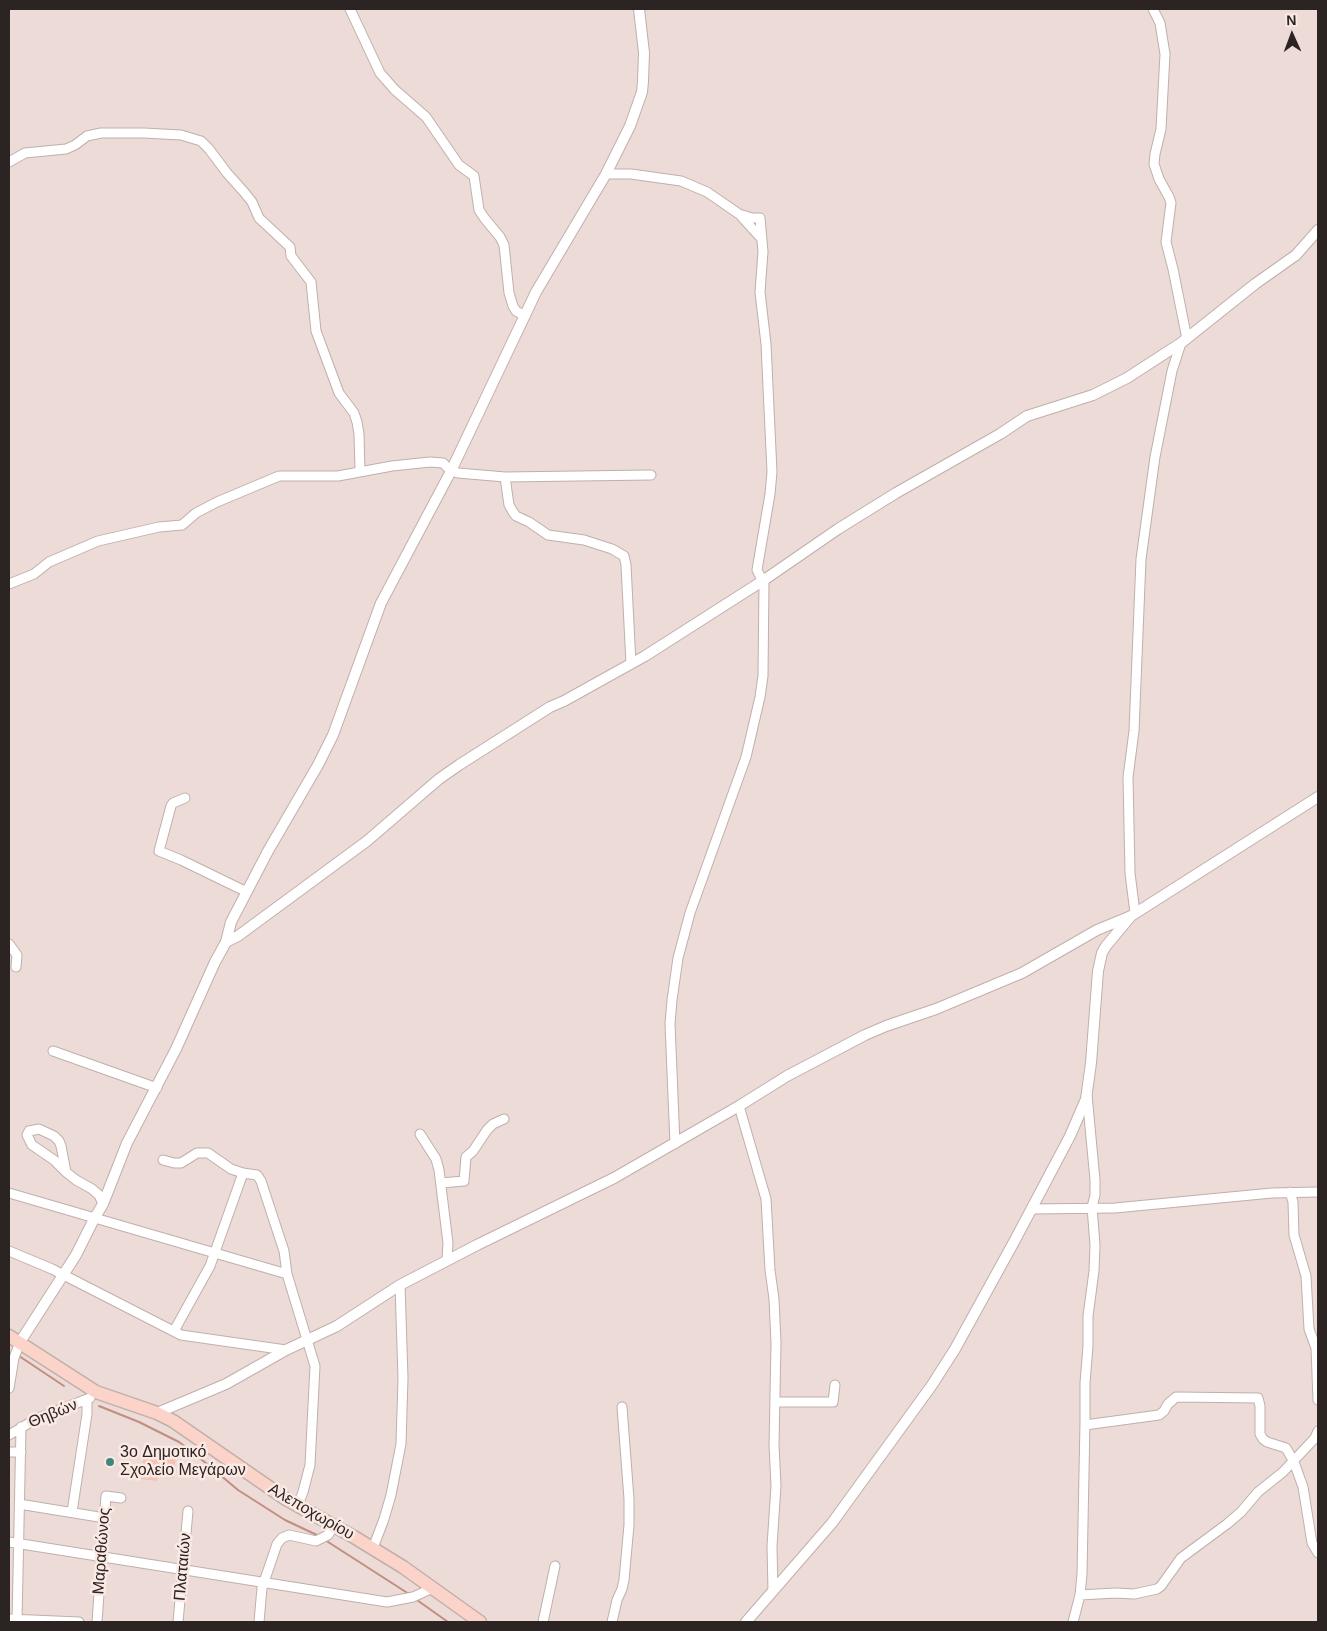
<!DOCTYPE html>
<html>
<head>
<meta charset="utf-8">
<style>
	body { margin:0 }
	#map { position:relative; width:1327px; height:1631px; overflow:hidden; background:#eddbd7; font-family:Helvetica,sans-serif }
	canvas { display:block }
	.frame { position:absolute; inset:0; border:10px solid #2b2423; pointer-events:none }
	.north { position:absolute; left:1267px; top:10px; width:50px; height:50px; -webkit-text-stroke:4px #fbe9e4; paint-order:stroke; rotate:358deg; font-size:14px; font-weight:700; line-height:20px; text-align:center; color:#2b2423 }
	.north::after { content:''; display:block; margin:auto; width:18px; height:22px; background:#2b2423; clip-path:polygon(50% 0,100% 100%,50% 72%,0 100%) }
</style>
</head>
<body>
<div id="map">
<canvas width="1327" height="1631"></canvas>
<div class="frame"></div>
<div class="north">N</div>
</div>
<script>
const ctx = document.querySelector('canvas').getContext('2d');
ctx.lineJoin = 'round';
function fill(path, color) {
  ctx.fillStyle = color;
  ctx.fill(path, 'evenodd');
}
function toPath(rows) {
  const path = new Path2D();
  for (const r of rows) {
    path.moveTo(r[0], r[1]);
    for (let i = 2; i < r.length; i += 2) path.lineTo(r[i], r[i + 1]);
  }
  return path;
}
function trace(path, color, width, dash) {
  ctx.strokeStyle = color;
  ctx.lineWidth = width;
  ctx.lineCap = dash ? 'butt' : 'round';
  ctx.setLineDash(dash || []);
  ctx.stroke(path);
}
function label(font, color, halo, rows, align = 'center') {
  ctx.font = font + ' Helvetica,sans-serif';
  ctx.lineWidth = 5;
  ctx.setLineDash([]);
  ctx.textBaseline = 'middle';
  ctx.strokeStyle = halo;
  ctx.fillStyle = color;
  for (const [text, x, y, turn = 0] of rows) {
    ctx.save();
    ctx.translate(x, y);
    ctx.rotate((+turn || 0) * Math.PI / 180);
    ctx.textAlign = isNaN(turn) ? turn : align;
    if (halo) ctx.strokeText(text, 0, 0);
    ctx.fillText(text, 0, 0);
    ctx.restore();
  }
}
const green = toPath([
	[145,1449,161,1451,157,1481,140,1479],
	[165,1457,176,1458,173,1478,163,1477]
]);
const stream = toPath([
	[19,1356,64,1386],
	[99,1406,139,1422,179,1442,195,1454,238,1490,285,1520,319,1536],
	[325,1540,409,1594],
	[417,1600,448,1622]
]);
const minor = toPath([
	[350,9,380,73,395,90,426,117,459,165,474,176,479,210,485,219,500,237,504,245,509,293,513,306,516,311,525,316],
	[1153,9,1160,23,1165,54,1161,129,1155,154,1154,164,1159,179,1169,197,1171,203,1166,242,1173,269,1187,339],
	[9,162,25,153,66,149,75,145,87,136,101,133,144,133,181,135,201,141,209,149,227,173,244,192,252,202,259,218,290,247,291,256,311,282,316,331,339,393,354,413,357,422,359,434,360,471],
	[606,174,631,174,681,181,707,192,739,214,752,218,760,218,763,252,760,292,766,344,772,472,770,494,757,570,760,576,764,580,763,676,760,697,746,757,690,913,678,958,672,1000,670,1024,675,1144],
	[741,216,761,238],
	[505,477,509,505,513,512,516,516,529,522,548,535,584,540,612,549,624,556,626,565,631,664],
	[9,584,34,574,49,562,98,541,159,527,182,525,196,513,217,502,279,476,338,476,392,466,430,462,443,463,451,471,458,473,505,477,651,475],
	[185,798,173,803,171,806,159,851,181,860,247,892],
	[1135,913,1130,873,1128,777,1134,731,1141,559,1155,457,1172,371,1181,343],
	[9,944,17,955,16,967],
	[53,1051,157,1088],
	[739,1106,766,1199,770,1270,774,1299,776,1343,774,1445,776,1486,772,1546,773,1591],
	[420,1134,436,1159,439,1170,448,1243,447,1260],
	[163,1160,174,1163,181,1163,197,1153,208,1153,231,1169,243,1173,257,1175,261,1181,284,1251,287,1274,315,1366,310,1465,303,1492,297,1507],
	[66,1172,54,1160,32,1145,27,1135,29,1131,39,1129,54,1136,59,1141,61,1146,66,1172,76,1180,92,1189,99,1195,103,1204],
	[441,1183,464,1181,466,1157,473,1151,487,1130,493,1124,504,1119],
	[1290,1192,1293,1202,1294,1235,1306,1276,1309,1329,1316,1348,1318,1400],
	[9,1193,287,1274],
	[1032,1209,1115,1208,1272,1193,1318,1192],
	[9,1251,52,1269,181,1335,286,1350],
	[174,1331,210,1266,243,1173],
	[9,1388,14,1358,20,1342],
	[775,1402,833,1402,835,1385],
	[1085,1425,1159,1415,1164,1411,1168,1404,1176,1397,1258,1398,1260,1406,1260,1434,1263,1439,1267,1442,1286,1448,1294,1462,1303,1487,1312,1543,1318,1553],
	[9,1435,36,1419,90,1398],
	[9,1452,21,1452],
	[19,1504,105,1518],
	[72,1512,87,1414,87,1400],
	[9,1542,387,1602,413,1597,433,1588],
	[373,1548,384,1519,391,1495,401,1444,403,1378,400,1285],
	[1080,1595,1115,1593,1134,1594,1157,1589,1161,1586,1181,1558,1227,1524,1241,1512,1258,1492,1283,1472,1315,1438,1318,1431],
	[9,1619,79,1622],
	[17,1622,21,1427],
	[97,1622,106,1496,121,1498],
	[178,1622,188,1511],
	[259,1622,262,1588,277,1544,282,1538,289,1535,316,1541,328,1535,334,1526],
	[543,1622,555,1566],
	[612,1622,617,1600,622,1589,624,1580,629,1525,629,1499,622,1407],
	[1073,1622,1080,1595,1082,1574,1085,1422,1085,1383,1088,1346,1088,1316,1094,1271,1095,1245,1092,1207,1095,1195,1095,1180,1087,1095]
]);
const tertiary = toPath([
	[226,942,238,936,367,841,439,779,459,765,550,707,564,701,645,656,764,580,838,529,896,493,1000,434,1027,416,1093,395,1127,378,1181,343,1255,284,1296,255,1318,230],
	[20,1342,76,1255,94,1219,103,1204,127,1143,176,1049,215,962,226,942,231,922,268,851,318,765,333,735,381,603,451,471,536,292,606,174,630,126,642,92,643,81,644,53,639,9],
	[157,1413,226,1384,286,1350,337,1326,400,1285,477,1245,614,1178,739,1106,787,1076,865,1035,886,1026,936,1009,1022,973,1097,930,1131,916],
	[746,1622,832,1523,932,1385,955,1349,1015,1240,1070,1136,1086,1099,1091,1063,1098,971,1102,953,1106,946,1131,916,1318,797]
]);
const secondary = toPath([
	[9,1336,96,1392,157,1413,173,1421,286,1499,354,1537,403,1567,480,1622]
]);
const markers = [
	[110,1462,5,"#40867d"]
];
const streetNames = [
	["Θηβών",53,1414,-22],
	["Αλεποχωρίου",311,1512,30],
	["Μαραθώνος",102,1551,-86],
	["Πλαταιών",183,1567,-85]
];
const poiNames = [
	["3ο Δημοτικό",120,1453],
	["Σχολείο Μεγάρων",120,1471]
];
fill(green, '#f6c2b4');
trace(stream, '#c18e81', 2);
trace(minor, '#c0afaa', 11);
trace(tertiary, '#c0afaa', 12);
trace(secondary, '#c0afaa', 15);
trace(minor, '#fff', 9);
trace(tertiary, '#fff', 10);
trace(secondary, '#fbd3c9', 12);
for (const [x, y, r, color] of markers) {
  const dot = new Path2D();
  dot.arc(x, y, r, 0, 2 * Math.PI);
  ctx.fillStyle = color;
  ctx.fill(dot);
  trace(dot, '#fbe9e4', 2);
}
label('16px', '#2b2423', '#fbe9e4', streetNames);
label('16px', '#2b2423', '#fbe9e4', poiNames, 'left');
</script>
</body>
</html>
